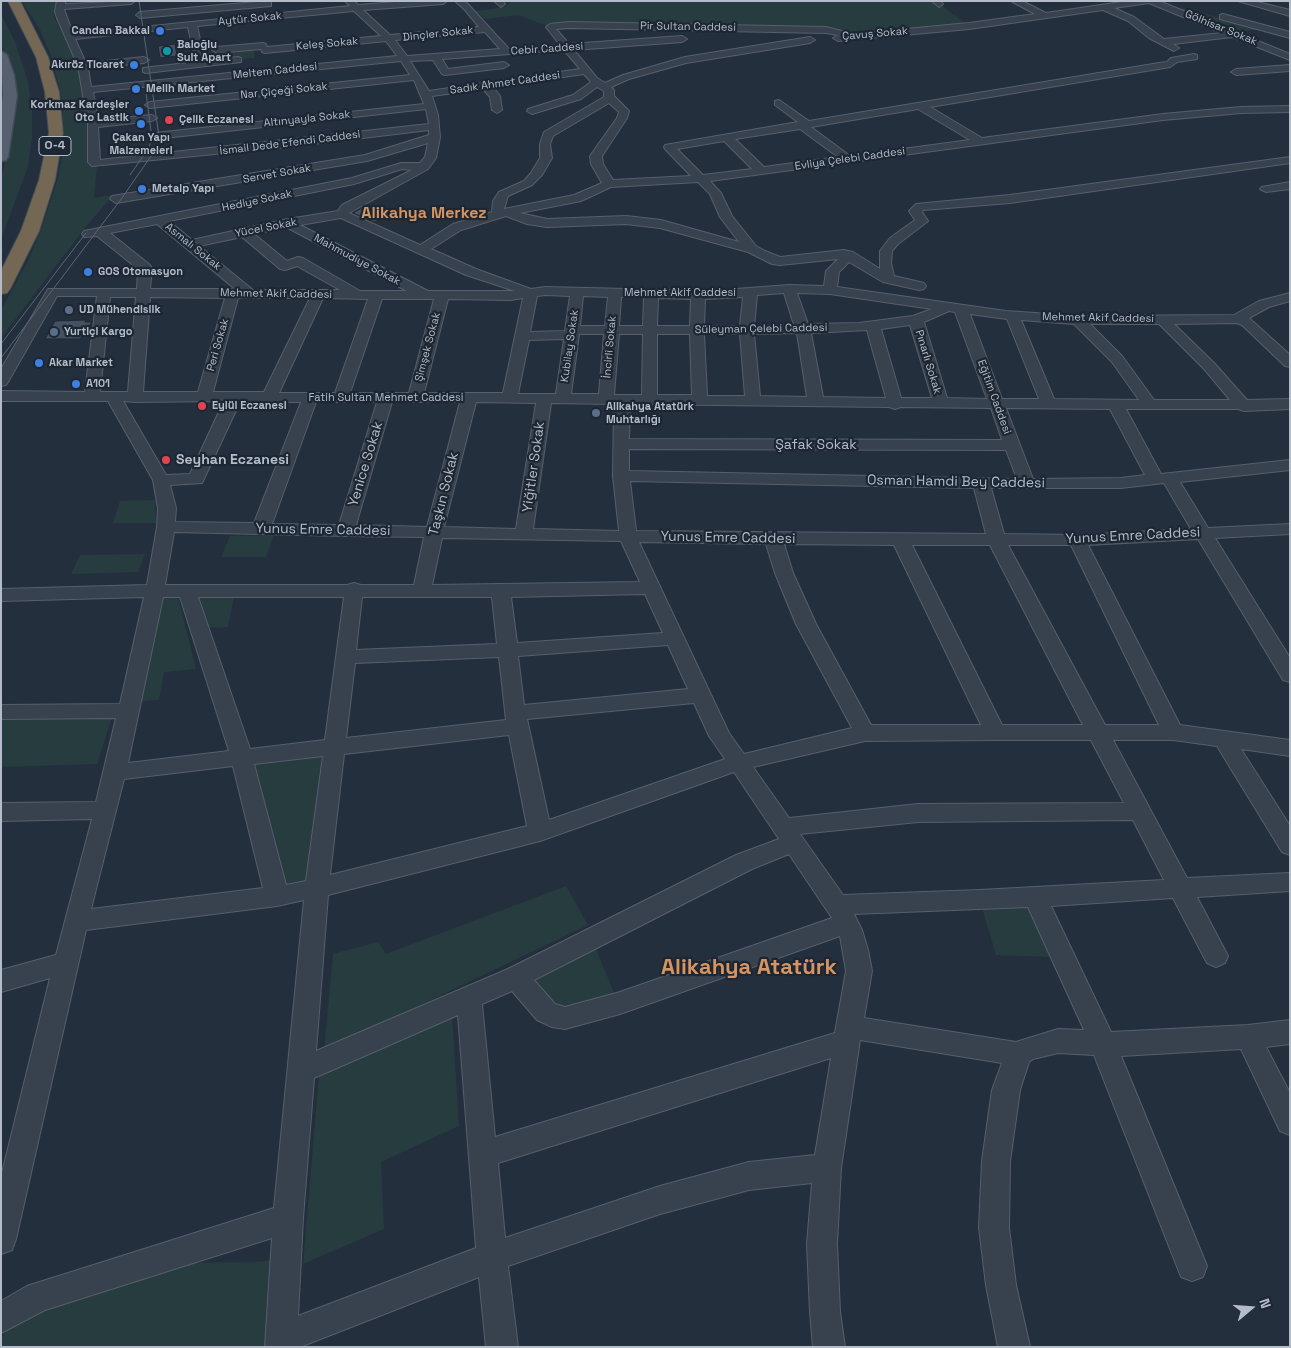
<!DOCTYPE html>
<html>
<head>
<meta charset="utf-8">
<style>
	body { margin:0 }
	#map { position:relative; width:1291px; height:1348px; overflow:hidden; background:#242f3e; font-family:"Space Grotesk",sans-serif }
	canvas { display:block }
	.frame { position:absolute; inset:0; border:2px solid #b4bcc9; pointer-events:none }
	.north { position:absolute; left:1226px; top:1283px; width:50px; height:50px; -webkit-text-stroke:4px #1d2633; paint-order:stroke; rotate:72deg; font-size:14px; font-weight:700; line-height:20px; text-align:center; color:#b4bcc9 }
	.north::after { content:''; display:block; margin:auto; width:18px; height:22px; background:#b4bcc9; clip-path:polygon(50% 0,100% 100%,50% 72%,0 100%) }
</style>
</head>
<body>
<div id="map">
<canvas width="1291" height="1348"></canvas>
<div class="frame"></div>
<div class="north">N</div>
</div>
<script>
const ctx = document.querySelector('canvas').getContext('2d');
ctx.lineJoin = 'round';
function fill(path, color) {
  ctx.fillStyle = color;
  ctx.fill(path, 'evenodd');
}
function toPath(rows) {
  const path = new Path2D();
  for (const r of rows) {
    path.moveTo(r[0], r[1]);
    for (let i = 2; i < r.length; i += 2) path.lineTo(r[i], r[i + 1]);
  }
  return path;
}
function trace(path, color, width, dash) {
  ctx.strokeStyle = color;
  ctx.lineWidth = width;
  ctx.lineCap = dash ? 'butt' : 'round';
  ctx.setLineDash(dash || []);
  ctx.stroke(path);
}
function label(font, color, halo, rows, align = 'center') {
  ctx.font = font + ' "Space Grotesk",sans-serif';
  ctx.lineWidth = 4.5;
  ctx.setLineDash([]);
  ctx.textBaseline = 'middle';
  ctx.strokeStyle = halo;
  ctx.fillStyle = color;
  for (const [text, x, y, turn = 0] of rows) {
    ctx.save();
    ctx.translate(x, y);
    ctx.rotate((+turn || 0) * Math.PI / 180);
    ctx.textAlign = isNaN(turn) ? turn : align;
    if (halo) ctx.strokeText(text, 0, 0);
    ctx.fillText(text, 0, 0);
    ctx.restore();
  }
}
const green = toPath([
	[22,1,57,1,54,17,80,66,90,124,90,163,97,166,94,198,113,195,84,229,1,338,1,310,27,263,41,230,58,179,64,144,62,98,51,56,40,30],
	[506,1,936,1,969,26,852,36,840,32,550,27,518,15,485,19,475,11,506,7,509,3],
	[1156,2,1203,13,1263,29,1237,32],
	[1,14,15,42,28,81,32,108,32,138,28,167,1,239,1,178,12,135,15,98,11,63,1,45],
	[253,48,255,58,207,62,205,53],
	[155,500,156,523,113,523,120,501],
	[274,535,266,557,221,557,230,536],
	[145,554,138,572,71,574,80,555],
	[195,596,234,596,228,627,205,628],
	[162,597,178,597,196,669,164,672,159,700,136,702],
	[112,717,97,764,1,767,1,719],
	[323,756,310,884,282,888,250,763],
	[566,886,588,925,324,1051,333,954,378,942,386,954],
	[1028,905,1053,957,996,955,982,908],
	[594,944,615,995,560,1011,532,980],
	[452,1013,459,1126,381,1162,384,1229,303,1264,319,1075],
	[276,1260,269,1347,1,1347,1,1340,8,1324,58,1303,178,1263,255,1262]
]);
const building = toPath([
	[175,44,177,56,160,58,158,46,175,44],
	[367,205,390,216,374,222,353,213,367,205],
	[86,320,85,322,92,322,80,339,45,339,55,321,86,320]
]);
const minor = toPath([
	[57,1,65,1,65,4,135,1,131,4,64,9,73,34,350,6,345,1,354,1,358,5,409,1,447,1,443,4,363,10,390,35,479,27,465,10,455,1,465,1,509,49,560,45,546,27,550,24,569,22,826,27,854,34,969,23,1035,14,1011,1,1022,1,1046,13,1128,1,1159,1,1290,54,1290,60,1232,37,1173,44,1179,48,1174,51,1149,38,1128,21,1103,10,969,29,838,41,833,38,838,35,826,33,569,28,556,29,569,44,682,36,687,39,682,42,574,50,597,78,605,83,623,75,685,57,810,37,815,40,810,43,686,63,629,79,611,87,614,90,614,96,629,111,627,118,602,156,603,164,613,180,691,176,665,149,664,147,665,145,798,122,775,105,775,101,779,100,809,121,1159,63,1167,62,1171,58,1194,54,1197,55,1197,59,1177,62,1170,67,930,107,982,138,1163,114,1241,107,1290,106,1290,112,1241,113,1163,120,710,181,721,193,732,216,756,246,765,251,780,257,844,250,853,252,880,269,880,251,890,238,915,220,909,211,916,204,1010,195,1290,157,1290,163,1010,203,923,210,922,212,928,221,898,244,892,251,891,263,894,276,924,283,926,286,924,289,919,290,883,282,849,262,839,272,837,287,1006,311,1078,316,1234,315,1259,301,1290,293,1290,301,1269,307,1249,318,1290,355,1290,367,1285,366,1242,325,1236,323,1174,324,1215,364,1247,400,1290,399,1290,409,1244,411,1238,409,1126,409,1161,474,1290,460,1290,470,1180,482,1208,528,1290,524,1290,534,1215,538,1290,658,1290,682,1283,680,1198,539,1088,545,1180,725,1290,740,1290,756,1241,749,1290,826,1290,855,1282,852,1217,746,1173,740,1113,740,1187,878,1290,873,1290,891,1197,897,1228,956,1225,963,1216,967,1207,963,1173,898,1051,906,1111,1032,1248,1025,1290,1020,1290,1044,1266,1047,1290,1093,1290,1135,1280,1131,1241,1049,1121,1056,1207,1266,1203,1277,1192,1281,1181,1277,1094,1055,1058,1053,1033,1059,1029,1062,1020,1090,1010,1161,1009,1228,1016,1285,1030,1347,998,1347,986,1285,979,1228,982,1161,992,1090,1002,1063,860,1040,841,1168,837,1244,840,1312,845,1347,813,1347,810,1312,807,1244,812,1183,749,1190,660,1214,508,1266,518,1347,486,1347,479,1277,300,1347,265,1347,272,1238,45,1310,1,1333,1,1301,27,1286,274,1208,304,900,277,906,86,930,16,1239,12,1250,1,1254,1,1177,50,978,1,992,1,970,56,955,92,819,1,821,1,803,96,802,116,718,1,719,1,705,120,704,144,597,1,601,1,589,147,585,157,527,158,508,153,480,108,401,1,401,1,391,85,392,97,296,57,296,8,382,6,385,1,386,1,369,48,289,137,289,138,269,97,236,84,237,82,234,84,231,352,178,401,163,420,163,425,157,428,143,367,161,116,203,110,199,112,196,365,155,429,135,429,130,296,146,92,166,88,162,88,124,78,66,57,18,55,11,57,1],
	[1149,3,1222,33,1164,39,1134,17,1114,8,1149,3],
	[354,11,381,36,267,47,266,44,263,43,217,47,212,50,217,53,261,49,262,52,265,53,386,41,397,56,91,87,88,68,144,63,149,60,144,57,86,63,75,39,188,27,196,62,143,68,143,72,146,73,241,62,241,58,238,57,205,61,197,26,354,11],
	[485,32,500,49,407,56,395,40,485,32],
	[564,50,580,69,429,91,410,61,433,60,442,74,445,75,504,68,509,65,504,62,448,69,442,59,564,50],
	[401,61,410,75,150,102,145,105,150,108,414,80,424,104,155,133,150,136,155,139,426,109,429,124,100,160,98,127,152,121,157,118,152,115,98,120,93,92,401,61],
	[584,74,591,82,573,95,528,109,527,111,532,114,581,99,597,87,604,91,604,97,544,132,540,144,540,158,531,173,524,181,499,192,493,201,492,212,453,224,420,245,349,213,428,169,436,158,440,137,438,115,432,96,483,89,490,97,492,110,497,113,502,110,500,96,493,87,584,74],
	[609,103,619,112,617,118,590,156,591,164,602,183,574,195,504,209,508,196,532,185,542,175,552,158,550,144,553,136,609,103],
	[918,109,970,140,850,156,811,127,918,109],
	[800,129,838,157,764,167,735,139,800,129],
	[724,141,752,169,703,175,677,149,724,141],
	[402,169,412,170,342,205,338,211,288,219,192,240,169,221,354,184,402,169],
	[698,182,710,194,720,217,739,242,661,220,626,216,547,219,520,213,581,201,611,187,698,182],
	[506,216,527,224,547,227,626,224,660,228,748,252,772,264,780,265,838,259,826,271,824,286,789,285,710,291,545,287,531,289,476,269,431,249,461,230,506,216],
	[341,218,466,275,515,291,428,291,300,225,341,218],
	[157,224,235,289,150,289,152,268,150,265,110,233,157,224],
	[286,227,407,291,360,291,303,258,298,257,287,261,254,234,286,227],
	[242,237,280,269,285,270,297,266,340,290,253,290,199,246,242,237],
	[784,293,794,325,754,326,757,295,784,293],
	[797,293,830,294,932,309,913,316,859,323,808,324,797,293],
	[545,295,570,296,565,331,530,332,537,296,545,295],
	[583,296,608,297,605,326,580,326,583,296],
	[110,297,136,297,128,392,100,392,110,297],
	[150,297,225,298,198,392,143,392,150,297],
	[621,297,644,297,643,326,619,326,621,297],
	[743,297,740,326,704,326,705,299,743,297],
	[238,298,310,298,264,392,213,392,238,298],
	[323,298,368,299,335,393,279,393,323,298],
	[523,298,503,393,424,393,448,299,511,300,523,298],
	[658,298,691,299,690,326,657,326,658,298],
	[382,299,434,299,409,393,350,393,382,299],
	[949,311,955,312,987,399,947,398,924,322,949,311],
	[970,314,1007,319,1039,399,1002,399,970,314],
	[1021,320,1074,324,1112,362,1139,400,1054,399,1021,320],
	[1090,324,1159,324,1205,370,1230,400,1154,400,1122,356,1090,324],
	[910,325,932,398,901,398,881,329,910,325],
	[867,330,886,398,823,397,811,333,867,330],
	[797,333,807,397,760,396,754,334,797,333],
	[579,334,604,334,599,394,571,394,579,334],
	[619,334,643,334,642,395,614,395,619,334],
	[657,334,690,334,692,395,657,395,657,334],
	[704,334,740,334,745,396,707,396,704,334],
	[564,339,556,394,518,394,529,340,564,339],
	[123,401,135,402,224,401,190,474,166,475,123,401],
	[240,402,301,402,254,523,175,522,176,508,170,485,202,483,240,402],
	[316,402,377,402,339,525,272,524,316,402],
	[392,402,460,402,427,527,356,525,392,402],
	[476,402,536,403,516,529,444,527,476,402],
	[551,403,614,404,613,476,619,531,533,529,551,403],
	[630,404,889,407,895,409,901,407,991,408,1002,440,629,439,630,404],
	[1006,408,1110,409,1145,475,1121,478,1033,479,1006,408],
	[629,449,1006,450,1017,479,629,471,629,449],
	[630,481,974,488,986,534,636,531,630,481],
	[1164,483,1191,529,1077,535,1004,534,991,488,1121,488,1164,483],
	[174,532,346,536,424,537,414,585,361,585,354,583,347,585,165,585,174,532],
	[442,538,621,541,640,582,432,585,442,538],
	[639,542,766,544,775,573,796,624,852,728,744,754,729,733,639,542],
	[784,544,894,545,981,725,871,725,816,624,793,573,784,544],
	[912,545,990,545,1083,725,1002,725,912,545],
	[1008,545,1071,545,1159,725,1105,725,1008,545],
	[645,594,663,633,517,643,511,597,645,594],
	[163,597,180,597,229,751,128,763,163,597],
	[198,597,344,597,325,740,250,749,198,597],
	[362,597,492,597,497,644,356,650,362,597],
	[668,645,688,689,524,705,518,656,668,645],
	[499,657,506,720,346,738,355,663,499,657],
	[694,703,709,736,725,759,549,820,527,719,694,703],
	[509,735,527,826,330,875,344,754,509,735],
	[994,740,1091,740,1124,803,918,804,789,818,753,767,865,741,994,740],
	[323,756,306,881,286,885,254,764,323,756],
	[233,766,263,888,91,909,124,779,233,766],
	[734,772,779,839,736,855,508,969,316,1051,328,895,540,841,734,772],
	[1133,820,1164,880,980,890,843,895,800,834,918,822,1133,820],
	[789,854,832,918,620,992,565,1007,555,1004,534,980,752,869,789,854],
	[1028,907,1084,1030,1058,1029,1016,1042,864,1018,872,971,868,950,862,930,854,914,1028,907],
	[840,936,846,971,835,1033,495,1137,482,1004,512,991,537,1020,552,1027,565,1029,620,1014,840,936],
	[458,1015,476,1248,298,1316,303,1218,314,1078,458,1015],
	[831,1058,815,1155,749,1162,660,1186,505,1238,498,1163,831,1058],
	[268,1,271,2,271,6,140,18,136,15,140,12,268,1],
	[494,1,503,1,505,4,501,7,494,1],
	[932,1,941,1,943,4,939,7,932,1],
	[1238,1,1253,1,1290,10,1290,16,1238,1],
	[1223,14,1290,32,1290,38,1220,19,1220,15,1223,14],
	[1290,65,1290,71,1236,75,1231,72,1236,69,1290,65],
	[1290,182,1290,189,1266,192,1260,189,1262,187,1290,182]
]);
const major = toPath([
	[1,51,7,55,14,75,17,96,8,157,6,160,1,161,1,110,3,96,1,51]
]);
const highway = toPath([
	[8,1,20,1,48,57,59,92,63,133,55,180,39,231,10,289,7,293,1,294,1,271,21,231,39,180,49,133,45,92,36,57,8,1]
]);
const tram = toPath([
	[130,175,148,149,152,139,145,85],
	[1,344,86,233],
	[1,358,122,198,160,143,139,1]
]);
const markers = [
	[160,31,5,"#3f7fe0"],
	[167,51,5,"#0f9aa8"],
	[134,65,5,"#3f7fe0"],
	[136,89,5,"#3f7fe0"],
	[139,111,5,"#3f7fe0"],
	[169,120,5,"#e0444e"],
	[141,124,5,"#3f7fe0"],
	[142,189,5,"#3f7fe0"],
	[88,272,5,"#3f7fe0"],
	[69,310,5,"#5c6f8a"],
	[54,332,5,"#5c6f8a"],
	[39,363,5,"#3f7fe0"],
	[76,384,5,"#3f7fe0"],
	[202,406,5,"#e0444e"],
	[596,413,5,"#5c6f8a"],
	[166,460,5,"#e0444e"]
];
const farStreetnames = [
	["Aytür Sokak",250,19,-6],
	["Pir Sultan Caddesi",688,27,1],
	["Gölhisar Sokak",1221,28,22],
	["Dinçler Sokak",438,34,-6],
	["Çavuş Sokak",875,34,-5],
	["Keleş Sokak",327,44,-5],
	["Cebir Caddesi",547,49,-4],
	["Meltem Caddesi",275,71,-6],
	["Sadık Ahmet Caddesi",505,83,-8],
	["Nar Çiçeği Sokak",284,91,-6],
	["Altınyayla Sokak",307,119,-6],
	["İsmail Dede Efendi Caddesi",290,143,-7],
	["Evliya Çelebi Caddesi",850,159,-8],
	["Servet Sokak",277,174,-10],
	["Hediye Sokak",257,201,-12],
	["Yücel Sokak",266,228,-11],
	["Asmalı Sokak",193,247,39],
	["Mahmudiye Sokak",357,260,28],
	["Mehmet Akif Caddesi",680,293],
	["Mehmet Akif Caddesi",276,294,1],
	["Mehmet Akif Caddesi",1098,318,1],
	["Süleyman Çelebi Caddesi",761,329,-1],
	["Peri Sokak",218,345,-74],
	["Kubilay Sokak",570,346,-82],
	["Şimşek Sokak",428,347,-75],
	["İncirli Sokak",610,347,-85],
	["Pınarlı Sokak",928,362,73],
	["Eğitim Caddesi",994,397,70],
	["Fatih Sultan Mehmet Caddesi",386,398]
];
const farPoinames = [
	["Candan Bakkal",150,31,"right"],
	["Baloğlu",177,45],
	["Suit Apart",177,58],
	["Akıröz Ticaret",124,65,"right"],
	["Melih Market",146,89],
	["Korkmaz Kardeşler",129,105,"right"],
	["Oto Lastik",129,118,"right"],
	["Çelik Eczanesi",179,120],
	["Çakan Yapı",141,138,"center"],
	["Malzemeleri",141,151,"center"],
	["Metalp Yapı",152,189],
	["GOS Otomasyon",98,272],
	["UD Mühendislik",79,310],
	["Yurtiçi Kargo",64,332],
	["Akar Market",49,363],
	["A101",86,384],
	["Eylül Eczanesi",212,406],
	["Alikahya Atatürk",606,407],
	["Muhtarlığı",606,420]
];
const shields = [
	[55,146,32]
];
const shieldNames = [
	["O-4",55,146]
];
const streetNames = [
	["Şafak Sokak",816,445],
	["Yenice Sokak",366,464,-73],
	["Yiğitler Sokak",534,467,-82],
	["Osman Hamdi Bey Caddesi",956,482,1],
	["Taşkın Sokak",444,494,-76],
	["Yunus Emre Caddesi",323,530,1],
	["Yunus Emre Caddesi",1133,536,-3],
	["Yunus Emre Caddesi",728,538,1]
];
const poiNames = [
	["Seyhan Eczanesi",176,460]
];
const farDistrictnames = [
	["Alikahya Merkez",424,214]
];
const nearDistrictnames = [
	["Alikahya Atatürk",749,968]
];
fill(green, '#263c3f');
fill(building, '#455162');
trace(building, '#1f2835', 1);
trace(minor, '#565f6c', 2);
trace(major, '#414a57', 3);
trace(highway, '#434c59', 2);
fill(minor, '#38414e');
fill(major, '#56606e');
fill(highway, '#746855');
trace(tram, '#5a6575', 1);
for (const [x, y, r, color] of markers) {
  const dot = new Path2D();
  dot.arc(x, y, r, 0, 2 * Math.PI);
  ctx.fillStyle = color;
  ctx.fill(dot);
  trace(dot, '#1d2633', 2);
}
label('11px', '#b4bcc9', '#1d2633', farStreetnames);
label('bold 11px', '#b4bcc9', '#1d2633', farPoinames, 'left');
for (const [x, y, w] of shields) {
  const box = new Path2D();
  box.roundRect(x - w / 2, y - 9.5, w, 19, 4);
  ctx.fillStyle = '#1d2633';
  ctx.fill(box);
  trace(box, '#b4bcc9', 1);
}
label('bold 12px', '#b4bcc9', null, shieldNames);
label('14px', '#b4bcc9', '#1d2633', streetNames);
label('bold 14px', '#b4bcc9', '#1d2633', poiNames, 'left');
label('bold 16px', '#d59563', '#1d2633', farDistrictnames);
label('bold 22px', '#d59563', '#1d2633', nearDistrictnames);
</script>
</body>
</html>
